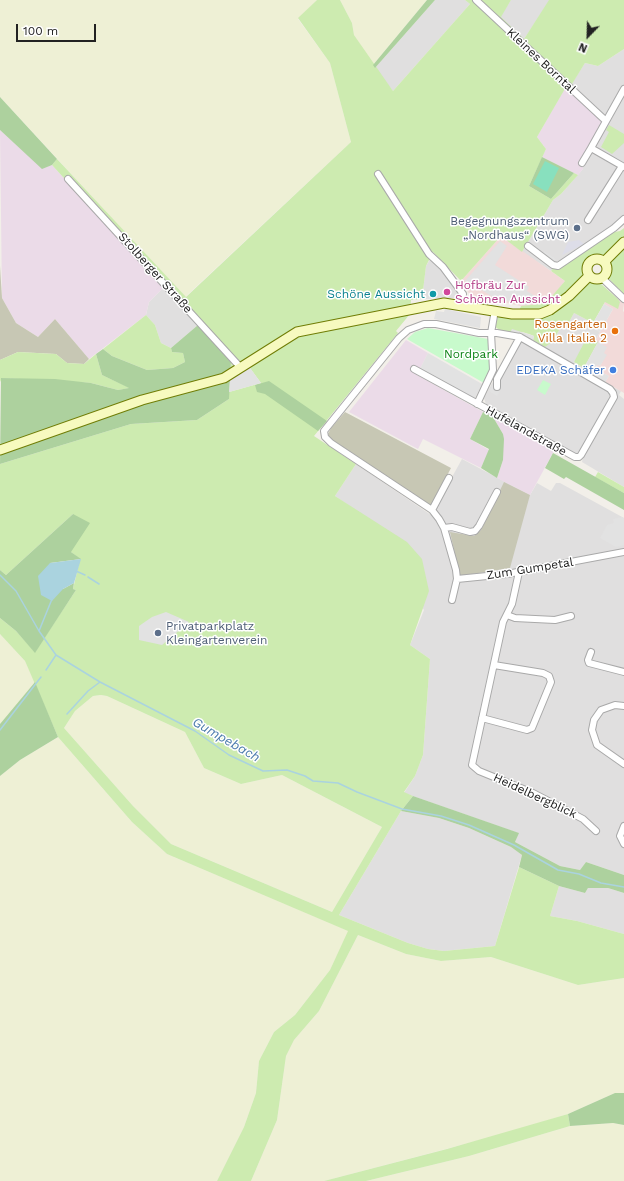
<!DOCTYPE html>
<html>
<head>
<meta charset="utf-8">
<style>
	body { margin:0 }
	#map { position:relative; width:624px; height:1181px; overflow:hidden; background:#f2efe9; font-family:"Work Sans",sans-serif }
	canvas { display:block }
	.north { position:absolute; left:568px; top:16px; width:40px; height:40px; -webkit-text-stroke:3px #fff; paint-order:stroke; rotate:203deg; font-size:11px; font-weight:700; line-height:16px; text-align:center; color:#222 }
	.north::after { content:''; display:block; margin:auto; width:14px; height:18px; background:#222; clip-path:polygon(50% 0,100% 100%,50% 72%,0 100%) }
	.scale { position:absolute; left:16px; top:24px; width:80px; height:18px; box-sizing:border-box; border:2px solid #222; border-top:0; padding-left:5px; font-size:12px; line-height:14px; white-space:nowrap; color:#222; -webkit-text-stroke:3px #fff; paint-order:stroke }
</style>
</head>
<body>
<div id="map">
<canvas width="624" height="1181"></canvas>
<div class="north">N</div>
<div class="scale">100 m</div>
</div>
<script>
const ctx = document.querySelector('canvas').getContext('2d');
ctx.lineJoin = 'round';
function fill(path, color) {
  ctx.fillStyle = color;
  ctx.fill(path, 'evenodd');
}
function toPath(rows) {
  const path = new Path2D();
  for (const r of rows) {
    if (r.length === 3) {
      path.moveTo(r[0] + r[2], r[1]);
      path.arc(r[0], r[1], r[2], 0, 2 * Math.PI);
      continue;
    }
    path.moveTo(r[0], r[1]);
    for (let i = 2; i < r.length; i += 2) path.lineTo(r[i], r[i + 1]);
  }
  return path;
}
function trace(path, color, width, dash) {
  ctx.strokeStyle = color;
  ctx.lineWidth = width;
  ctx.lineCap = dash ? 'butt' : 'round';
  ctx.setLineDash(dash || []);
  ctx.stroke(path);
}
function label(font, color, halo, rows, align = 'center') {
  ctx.font = font + ' "Work Sans",sans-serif';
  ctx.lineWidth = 3;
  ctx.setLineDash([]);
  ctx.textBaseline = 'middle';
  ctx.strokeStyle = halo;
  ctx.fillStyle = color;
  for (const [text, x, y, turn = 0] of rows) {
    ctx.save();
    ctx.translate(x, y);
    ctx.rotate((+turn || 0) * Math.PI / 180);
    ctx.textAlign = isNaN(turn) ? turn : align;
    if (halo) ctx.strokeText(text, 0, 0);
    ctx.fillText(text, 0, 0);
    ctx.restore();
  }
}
const residential = toPath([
	[435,0,465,0,470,4,393,91,375,68],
	[511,0,550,0,524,39,500,17],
	[624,49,624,222,555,266,551,271,522,252,553,200,561,194,583,169,582,159,600,118,565,88,572,83,585,63,598,66],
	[430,259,445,274,458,289,458,298,422,299,426,266],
	[164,287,198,325,171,348,161,343,155,325,146,315,149,302],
	[574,313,597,325,595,329,600,332,596,339,590,341,574,362,584,368,582,371,621,391,619,395,624,399,624,487,582,462,583,458,486,404,484,398,516,340,530,345,534,341,545,346,552,342,564,322,568,324],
	[462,459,530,495,537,483,551,491,556,483,560,483,624,518,624,875,586,862,580,870,560,866,515,842,518,833,404,793,415,776,423,755,430,659,410,645,424,610,360,513,335,496,356,464,431,515],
	[401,811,439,818,469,828,511,847,522,855,495,946,444,951,428,949,408,943,339,915],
	[559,886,585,893,588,888,608,888,624,893,624,934,577,921,550,916]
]);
const commercial = toPath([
	[501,236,565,281,553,296,541,304,531,306,521,306,470,295,461,281],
	[618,299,624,303,623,311,624,312,624,393,605,382,609,376,594,369,597,364,600,366,604,358,604,354,595,341,613,309,604,304,605,302,620,302]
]);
const industrial = toPath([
	[565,88,600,118,601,125,582,159,583,169,578,175,542,157,546,149,537,137],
	[0,130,42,168,52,165,164,287,149,302,146,315,89,359,55,319,38,337,16,323,2,298],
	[406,340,428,353,417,375,483,412,470,439,489,450,481,468,423,439,418,449,349,412],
	[493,417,554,451,530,495,497,478,503,460,503,434]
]);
const construction = toPath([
	[0,266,2,298,16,323,38,337,55,319,89,359,84,364,67,363,56,354,18,352,0,360],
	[345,412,451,468,431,506,331,441,328,434,331,428],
	[504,482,530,495,510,568,460,576,450,532,474,536,481,530]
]);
const farmland = toPath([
	[0,0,317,0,298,19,330,63,351,142,185,297,0,97],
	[340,0,427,0,373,65,354,35,352,23],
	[0,634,25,661,35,682,0,724],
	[101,695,107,696,185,732,204,768,241,784,282,775,382,827,332,912,171,844,133,806,64,728,75,711,93,696],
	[58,737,132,822,167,854,349,931,330,970,295,1015,274,1032,259,1061,256,1093,244,1127,217,1181,0,1181,0,776,20,760],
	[358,935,406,954,441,961,491,957,578,985,624,978,624,1093,615,1093,568,1114,511,1132,324,1181,251,1181,277,1120,286,1056,294,1040,319,1011],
	[613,1123,624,1125,624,1181,366,1181,469,1156,570,1126]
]);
const grass = toPath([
	[317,0,340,0,352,23,354,35,393,91,470,4,465,0,511,0,501,17,524,39,549,0,624,0,624,49,598,66,585,63,572,84,566,87,537,137,546,149,529,186,551,199,574,173,578,175,561,194,553,200,522,252,501,236,461,281,433,252,426,266,422,299,411,300,410,314,396,331,398,333,314,436,356,464,335,496,407,542,422,559,429,591,410,645,430,659,423,755,415,776,404,792,413,796,401,811,339,915,408,943,428,949,444,951,495,946,519,867,559,886,550,916,577,921,624,934,624,978,578,985,491,957,441,961,406,954,358,935,319,1011,294,1040,286,1056,277,1120,251,1181,217,1181,244,1127,256,1093,259,1061,274,1032,295,1015,330,970,348,931,167,854,132,822,58,737,25,661,0,634,0,618,16,631,35,652,76,590,73,589,80,559,71,552,73,514,6,575,0,570,0,464,131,424,197,420,229,399,229,392,261,383,250,368,230,380,231,361,52,165,57,159,186,297,351,142,330,63,298,18],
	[101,695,107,696,185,732,204,768,241,784,282,775,382,827,332,912,171,844,133,806,64,728,75,711,93,696],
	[609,125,624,134,624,143,612,154,601,147,609,132,606,130],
	[624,228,624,239,604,256,590,259,584,267,585,273,579,281,556,303,540,310,519,311,521,306,541,304,552,296,565,281,551,271,555,266,609,233,620,231],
	[624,247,624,294,610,280,608,275,611,261],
	[592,281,600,283,618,299,620,302,618,309,605,302,593,323,574,313,568,324,564,322,552,342,545,347,533,340,534,336,529,334,522,332,510,333,501,331,494,326,495,320,501,315,520,318,570,300],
	[146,315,155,325,161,343,171,348,172,352,183,353,185,362,173,368,147,370,112,356,103,349],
	[596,339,596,341,598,342,584,368,574,362,585,341,590,341],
	[18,352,56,354,67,363,84,364,96,354,102,375,130,388,118,390,91,383,2,378,0,382,0,360],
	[598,472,624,487,624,493,595,477],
	[568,1114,570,1126,469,1156,366,1181,324,1181,447,1149]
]);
const forest = toPath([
	[427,0,435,0,375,68,373,65],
	[0,97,57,159,52,165,42,169,0,130],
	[542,157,574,173,551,199,529,186],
	[198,325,231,361,229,399,197,420,131,424,0,464,1,378,55,379,91,383,118,390,129,388,102,375,96,354,103,349,112,356,147,370,173,368,185,362,183,353,172,352,171,348],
	[269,381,327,421,318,431,265,394,257,392,255,385],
	[483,412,493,417,503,434,504,439,503,460,497,478,481,468,489,449,470,439],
	[553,453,624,493,624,510,566,477,564,479,545,468],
	[73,514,90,523,71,552,81,559,50,563,63,589,74,583,73,589,76,590,35,653,16,631,0,618,0,570,6,575],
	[35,682,58,737,20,760,0,776,0,724],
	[413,796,519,833,515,842,560,866,580,870,586,862,624,875,624,893,608,888,588,888,585,893,559,886,519,867,522,855,511,847,469,828,439,818,401,811],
	[615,1093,624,1093,624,1125,613,1123,570,1126,568,1114]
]);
const park = toPath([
	[428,328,488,339,491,367,484,383,407,339,415,332],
	[543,380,551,384,545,395,537,390]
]);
const pitch = toPath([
	[545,161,559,168,547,192,533,184]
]);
const parking = toPath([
	[500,241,507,246,495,265,529,287,527,291,538,298,536,299,536,303,525,305,496,299,480,289,481,285,472,291,465,281],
	[544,251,556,259,550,269,538,260],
	[604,304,613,309,600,332,595,329,597,325,593,323],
	[445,309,481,317,480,328,434,319,436,311,444,312],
	[512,329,534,336,533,340,510,333],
	[598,342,607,347,604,353,607,355,600,366,597,365,595,369,609,376,604,384,582,371],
	[428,353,482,384,475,398,472,399,421,372,420,369],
	[250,368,261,383,229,392,230,380],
	[497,377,499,379,501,389,497,396,489,391],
	[622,517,624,518,624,545,616,547,600,538,607,525,614,523,613,519],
	[166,612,189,622,162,645,139,640,139,626,152,617]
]);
const plaza = toPath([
	[579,240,584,244,562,255,568,242]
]);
const water = toPath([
	[81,559,74,583,63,589,52,601,41,595,38,576,50,563]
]);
const stream = toPath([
	[76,571,85,575],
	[0,575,16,591,39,631,56,655,100,682,195,731,229,755,263,771,287,770,305,776,313,781,338,783,357,792,402,809,441,816,469,825,514,845,558,870,579,874,601,883,624,887],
	[88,577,99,584],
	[39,631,52,599],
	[46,670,56,655],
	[67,714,88,691,100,682],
	[0,730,41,677]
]);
const minor = toPath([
	[476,0,606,121],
	[624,89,591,148,624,167],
	[582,163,591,148],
	[378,174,429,254,443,267,463,294,462,305],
	[68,179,241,368],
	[588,220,622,166],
	[528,246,553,265,558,266,614,228,624,219],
	[602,278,624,299],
	[414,369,575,457,579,457,581,455,614,397,613,393,610,389,520,337,497,333,479,333,436,324,424,324,408,330,399,338,324,431,325,437,331,443,432,510,439,519,444,528,456,570,457,579,452,600],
	[497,387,497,379,520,337],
	[477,404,493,370,491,333,495,310],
	[432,510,449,478],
	[444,528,452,527,470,532,475,531,479,526,497,492],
	[519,572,512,604,503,622,472,765,479,771,533,793,583,819,596,831],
	[457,579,507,574,624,552],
	[507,615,515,618,555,620,571,616],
	[591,652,588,660,589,663,624,672],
	[624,706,615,705,601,710,594,720,592,730,597,745,624,764],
	[482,718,527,730,532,728,551,682,549,676,543,673,494,665],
	[624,826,620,836,624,844]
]);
const secondary = toPath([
	[597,269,10],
	[604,262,624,242],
	[0,450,142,400,224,378,297,332,444,303,512,314,540,314,550,310,569,296,589,276]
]);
const markers = [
	[577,228,4,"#5c6f8a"],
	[447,292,4,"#d1479c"],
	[433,294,4,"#0f9aa8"],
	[615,331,4,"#e8710a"],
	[613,370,4,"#3f7fe0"],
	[158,633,4,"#5c6f8a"]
];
const streetNames = [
	["Kleines Borntal",541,61,43],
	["Stolberger Straße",155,273,48],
	["Hufelandstraße",526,431,29],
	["Zum Gumpetal",530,569,-9],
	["Heidelbergblick",535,796,25]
];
const serviceNames = [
	["Begegnungszentrum",569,221],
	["„Nordhaus“ (SWG)",569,235],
	["Privatparkplatz",166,626,"left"],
	["Kleingartenverein",166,640,"left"]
];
const hotelNames = [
	["Hofbräu Zur",455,285],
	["Schönen Aussicht",455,299]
];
const cultureNames = [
	["Schöne Aussicht",425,294]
];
const foodNames = [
	["Rosengarten",607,324],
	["Villa Italia 2",607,338]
];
const parkNames = [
	["Nordpark",471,354]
];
const shopNames = [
	["EDEKA Schäfer",605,370]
];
const waterNames = [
	["Gumpebach",226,740,30]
];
fill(residential, '#e0dfdf');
fill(commercial, '#f2dad9');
fill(industrial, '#ebdbe8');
fill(construction, '#c7c7b4');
fill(farmland, '#eef0d5');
fill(grass, '#cdebb0');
fill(forest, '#add19e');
fill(park, '#c8facc');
fill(pitch, '#88e0be');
fill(parking, '#e2e2e2');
fill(plaza, '#dddde8');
fill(water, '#aad3df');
trace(stream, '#aad3df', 1.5);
trace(minor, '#a9a9a9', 8);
trace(secondary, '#707d05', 11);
trace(minor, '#fff', 6);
trace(secondary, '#f7fabf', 9);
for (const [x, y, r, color] of markers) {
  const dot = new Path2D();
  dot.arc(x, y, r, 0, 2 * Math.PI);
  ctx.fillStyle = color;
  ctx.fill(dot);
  trace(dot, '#fff', 1.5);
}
label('12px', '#222', '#fff', streetNames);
label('12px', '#4e5e75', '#fff', serviceNames, 'right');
label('12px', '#b23c85', '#fff', hotelNames, 'left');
label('12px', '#0d838f', '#fff', cultureNames, 'right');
label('12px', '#c56008', '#fff', foodNames, 'right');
label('12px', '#0c8416', '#fff', parkNames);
label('12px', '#366cbe', '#fff', shopNames, 'right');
label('italic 13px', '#4a7aab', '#fff', waterNames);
</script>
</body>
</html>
